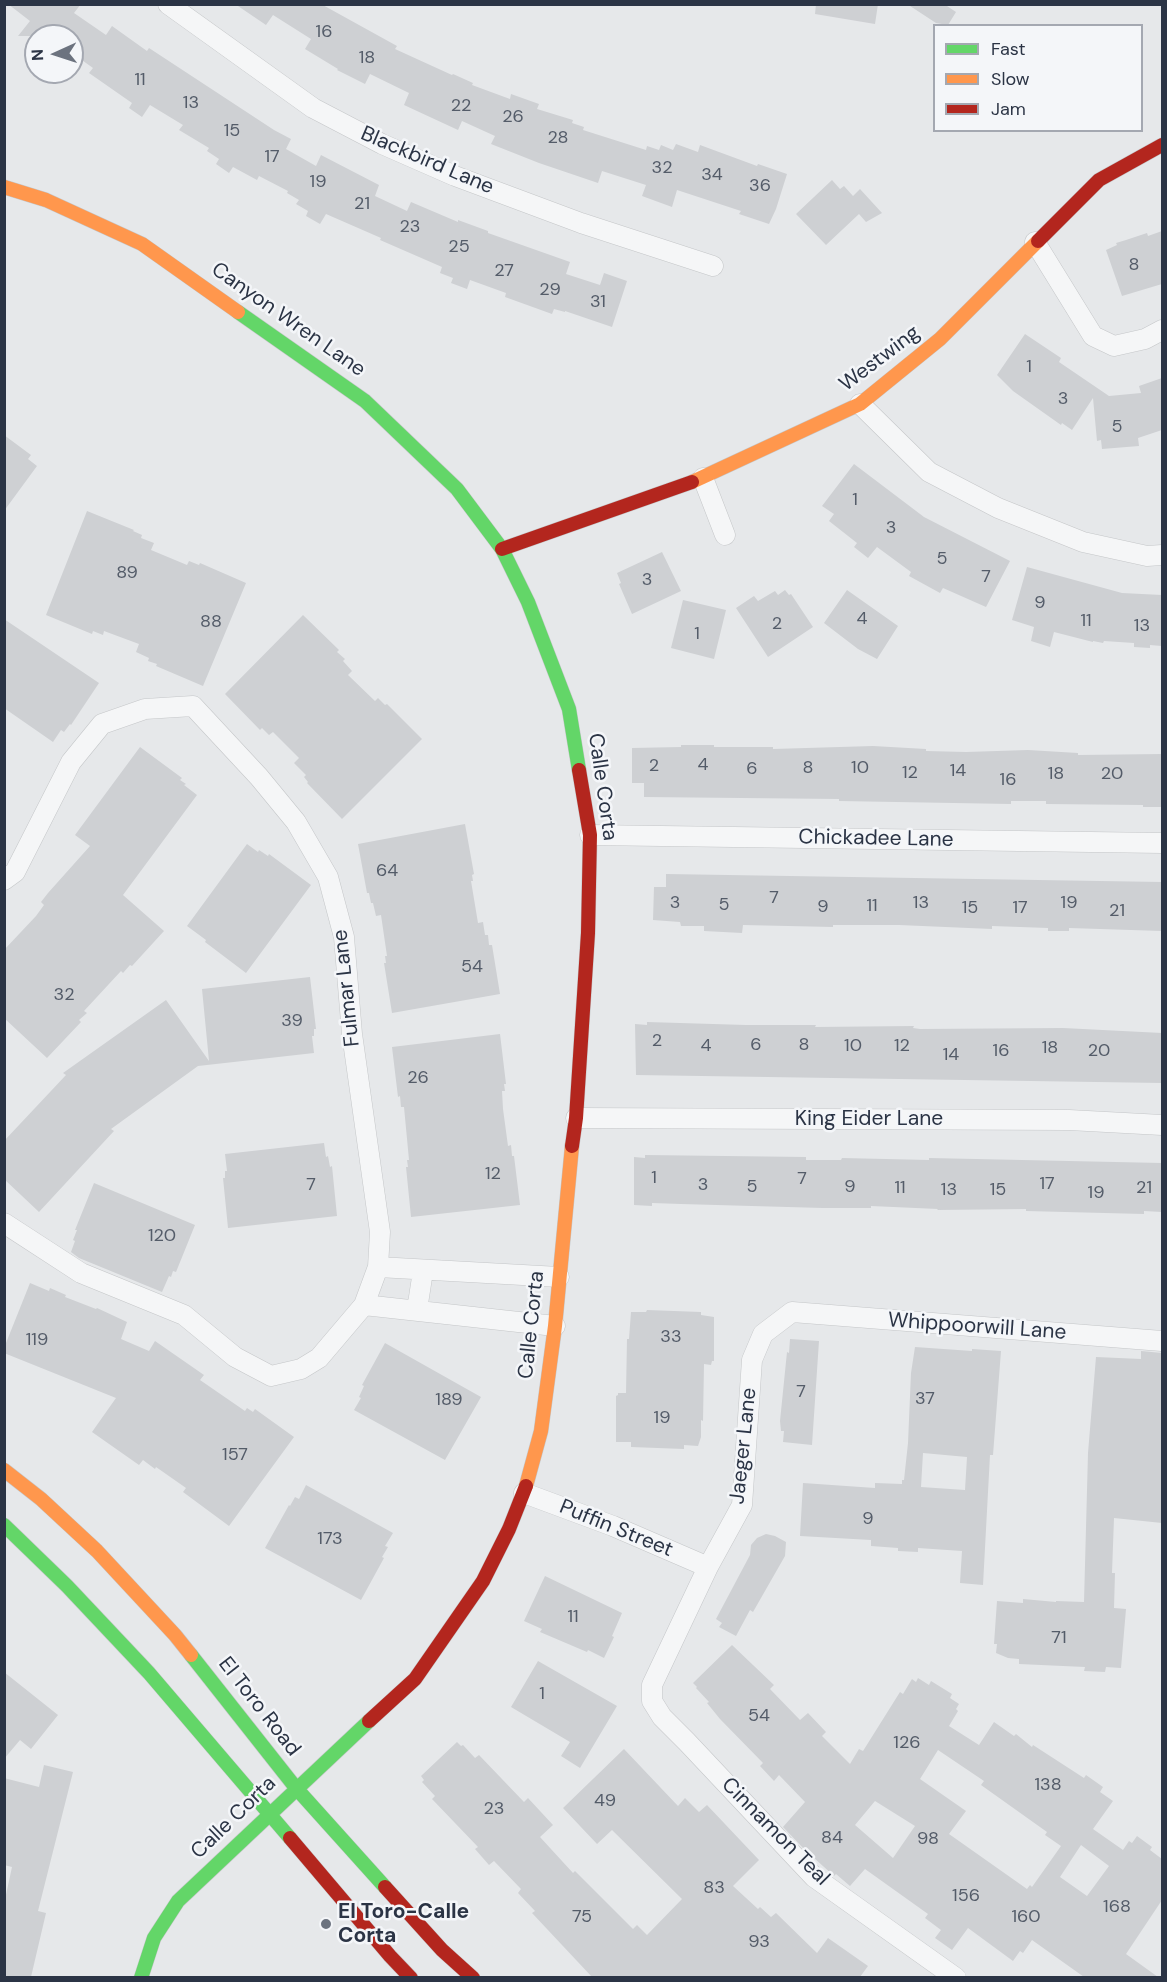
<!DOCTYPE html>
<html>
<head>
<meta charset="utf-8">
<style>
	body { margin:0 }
	#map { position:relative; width:1167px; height:1982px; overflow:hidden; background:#e6e8ea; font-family:"DM Sans",sans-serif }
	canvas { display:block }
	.frame { position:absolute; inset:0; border:6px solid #2b3445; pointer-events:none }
	.legend { position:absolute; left:933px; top:24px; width:210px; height:108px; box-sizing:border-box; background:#f4f6f9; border:2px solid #a4a8b1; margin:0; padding:8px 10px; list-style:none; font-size:18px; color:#2b3445 }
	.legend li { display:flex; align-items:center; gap:12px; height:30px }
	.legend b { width:30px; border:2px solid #a4a8b1 }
	.north { position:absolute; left:24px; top:24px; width:60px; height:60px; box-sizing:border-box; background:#f4f6f9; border:2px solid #a4a8b1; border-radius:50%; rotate:267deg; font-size:16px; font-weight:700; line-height:24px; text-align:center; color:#2b3445 }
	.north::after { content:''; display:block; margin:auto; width:21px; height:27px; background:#6c737f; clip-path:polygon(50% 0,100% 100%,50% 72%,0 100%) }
</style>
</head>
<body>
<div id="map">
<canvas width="1167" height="1982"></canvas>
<div class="frame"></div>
<ul class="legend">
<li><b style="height:8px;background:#63d668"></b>Fast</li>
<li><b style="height:8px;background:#ff974d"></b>Slow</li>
<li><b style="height:8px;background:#b3261e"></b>Jam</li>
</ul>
<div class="north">N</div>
</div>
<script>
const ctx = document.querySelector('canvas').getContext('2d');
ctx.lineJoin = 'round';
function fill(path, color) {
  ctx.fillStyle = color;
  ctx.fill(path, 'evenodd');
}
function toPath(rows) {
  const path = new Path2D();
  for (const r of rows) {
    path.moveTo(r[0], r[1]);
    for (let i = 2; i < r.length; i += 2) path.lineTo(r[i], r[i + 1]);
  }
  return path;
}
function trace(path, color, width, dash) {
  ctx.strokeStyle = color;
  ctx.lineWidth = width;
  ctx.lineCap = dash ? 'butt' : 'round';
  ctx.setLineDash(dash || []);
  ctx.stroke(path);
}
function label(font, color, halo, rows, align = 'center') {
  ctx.font = font + ' "DM Sans",sans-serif';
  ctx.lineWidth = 5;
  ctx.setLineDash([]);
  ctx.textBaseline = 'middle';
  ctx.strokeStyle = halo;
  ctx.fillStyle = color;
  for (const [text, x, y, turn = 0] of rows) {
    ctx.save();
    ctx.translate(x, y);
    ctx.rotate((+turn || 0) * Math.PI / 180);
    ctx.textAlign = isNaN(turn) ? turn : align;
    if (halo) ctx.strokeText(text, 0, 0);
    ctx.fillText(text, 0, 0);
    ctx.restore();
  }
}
const building = toPath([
	[8,4,81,4,74,13,106,35,112,26,147,51,149,48,274,130,291,139,286,149,316,166,321,155,379,185,375,196,407,211,411,202,458,222,458,220,488,231,488,233,570,262,566,274,600,285,604,273,627,281,612,327,565,311,565,312,554,309,552,314,505,297,506,293,470,280,467,289,451,283,453,278,440,273,442,267,380,240,381,238,326,214,320,224,306,216,308,211,296,204,299,200,287,193,288,191,259,176,257,180,233,167,229,173,216,164,219,159,207,151,209,148,179,130,183,125,150,105,142,117,129,108,132,103,89,73,93,68,72,53,72,36,18,36,30,21],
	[235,4,321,4,397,46,395,49,452,75,453,74,473,83,472,85,510,99,511,94,539,104,537,109,573,120,572,123,584,127,583,130,646,150,647,146,659,150,661,145,673,150,676,144,698,152,700,145,757,166,758,164,787,174,776,209,769,224,739,214,741,211,677,190,672,207,642,196,646,185,602,171,598,183,539,163,491,144,495,136,462,121,458,130,404,105,409,93,370,74,365,84,337,70,338,69,305,49,311,39,273,15,266,25],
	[816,4,878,4,875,24,815,14],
	[907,4,944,4,956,12,948,25,936,23],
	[832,180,840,189,844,186,853,196,860,189,882,213,866,222,859,214,826,245,796,214],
	[1162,231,1162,284,1122,296,1106,250,1117,245,1116,243,1126,240,1147,233,1148,236],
	[1025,334,1061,358,1059,362,1109,396,1141,393,1139,386,1162,378,1162,430,1138,438,1139,446,1102,449,1101,440,1097,441,1093,398,1072,430,1062,423,1061,425,1013,391,997,375],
	[4,435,31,455,28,459,37,466,4,511],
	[854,464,924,517,1010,561,986,607,943,588,940,593,909,576,911,572,877,547,868,558,854,547,857,543,829,521,834,514,822,506],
	[87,511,134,530,133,531,142,535,141,538,154,543,151,550,187,565,189,561,199,565,200,563,246,583,203,686,156,666,157,664,148,661,149,658,136,652,139,644,104,631,103,635,93,631,92,634,46,615],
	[662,552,681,591,632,614,619,584,621,583,617,573],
	[1027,567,1122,593,1162,595,1162,646,1150,645,1150,648,1134,647,1134,643,1104,641,1103,643,1093,641,1093,642,1054,632,1050,647,1031,641,1034,627,1012,620],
	[785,590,789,595,791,594,813,627,768,657,736,608,754,596,758,601,775,591,778,595],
	[847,590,898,626,877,659,858,649,824,623],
	[683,600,726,610,714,659,671,648],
	[303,615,339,650,337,652,345,659,343,661,352,671,348,675,375,701,378,698,385,705,387,704,422,739,342,819,307,783,308,782,304,777,306,775,294,763,299,758,273,732,269,735,262,728,260,730,225,694],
	[4,619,99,683,71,725,70,724,64,732,61,730,53,742,4,708],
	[681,745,714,745,714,747,773,747,773,749,873,746,926,749,926,751,966,752,1028,750,1078,753,1078,755,1162,754,1162,807,1143,807,1143,805,1046,804,1046,801,1011,801,1011,804,839,801,839,799,644,797,644,783,632,783,632,748,681,747],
	[140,747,182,778,180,780,186,784,184,785,197,795,123,895,164,931,132,966,130,965,123,973,121,971,84,1011,87,1013,79,1020,81,1022,47,1058,4,1018,4,950,36,916,44,905,41,902,48,893,90,846,75,835],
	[465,824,474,874,472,875,473,881,471,881,478,923,483,922,485,935,488,935,489,945,492,945,500,994,392,1013,384,963,386,963,385,956,387,956,381,915,376,916,373,903,371,903,369,893,367,893,358,844],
	[247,844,258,852,259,850,268,856,269,854,311,885,246,973,205,942,206,940,187,926],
	[666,874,1162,882,1162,931,1069,928,1069,931,1048,931,1048,928,992,926,992,929,899,925,833,925,833,927,743,925,742,933,704,931,704,926,681,926,680,922,653,920,654,887,666,887],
	[310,977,316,1029,314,1029,314,1036,312,1036,314,1053,198,1066,111,1129,114,1131,39,1212,4,1179,4,1141,66,1075,63,1073,166,1000,209,1061,202,989],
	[647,1022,746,1025,816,1025,815,1027,914,1026,913,1028,920,1029,1063,1028,1162,1033,1162,1083,636,1075,635,1024,647,1025],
	[500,1034,506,1084,504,1084,505,1091,502,1091,503,1109,508,1146,511,1145,512,1156,514,1156,520,1205,411,1217,406,1167,408,1167,407,1160,409,1160,404,1107,401,1107,400,1096,398,1097,392,1047],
	[324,1143,326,1157,328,1156,330,1167,332,1166,337,1216,228,1228,223,1178,225,1178,225,1171,227,1171,225,1154],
	[645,1155,806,1157,806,1160,841,1160,842,1158,929,1160,929,1158,1162,1163,1162,1212,1144,1211,1144,1214,1026,1211,1026,1209,937,1210,938,1209,871,1206,871,1208,823,1208,681,1204,652,1203,652,1206,634,1205,634,1157,645,1158],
	[94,1183,195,1225,176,1272,173,1271,171,1277,169,1276,162,1292,79,1258,71,1252,75,1241,73,1240,77,1230,75,1230],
	[30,1283,49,1291,50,1288,66,1295,65,1297,96,1309,97,1308,127,1322,121,1339,149,1351,155,1341,204,1375,200,1380,245,1411,247,1408,253,1412,255,1409,294,1437,229,1526,183,1492,186,1488,156,1467,155,1469,143,1460,139,1465,92,1432,116,1398,4,1353,4,1348],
	[647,1310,701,1312,701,1315,714,1317,714,1361,712,1361,711,1365,704,1364,703,1421,701,1420,701,1437,698,1446,684,1445,684,1449,631,1447,631,1442,616,1442,616,1396,618,1395,618,1393,626,1393,627,1339,629,1339,631,1312,646,1312],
	[790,1339,819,1341,812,1445,783,1442,784,1431,781,1431,780,1421,787,1352,789,1353],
	[385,1343,481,1397,445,1460,354,1410,361,1398,359,1397,364,1386,362,1385],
	[915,1347,972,1351,972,1349,1001,1351,993,1455,990,1455,983,1585,960,1583,962,1551,918,1548,918,1552,898,1551,898,1548,871,1546,871,1540,800,1536,803,1483,875,1488,875,1483,902,1484,902,1480,904,1480,908,1443,911,1373],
	[923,1453,967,1457,965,1490,921,1487],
	[1141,1351,1162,1353,1162,1523,1114,1518,1112,1573,1115,1573,1114,1608,1126,1609,1121,1668,1106,1667,1105,1672,1084,1671,1085,1667,1019,1664,1019,1659,1008,1658,996,1653,997,1644,994,1644,997,1601,1023,1603,1023,1599,1056,1602,1056,1601,1084,1602,1088,1453,1096,1357,1141,1359],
	[306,1485,393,1533,385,1546,388,1547,382,1557,384,1558,361,1600,265,1548,289,1505,290,1506,295,1497,299,1499],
	[766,1534,775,1536,786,1542,785,1556,753,1612,750,1610,736,1636,719,1627,722,1623,716,1619,750,1555,751,1545,757,1538],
	[545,1576,622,1613,612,1636,614,1637,604,1658,588,1650,587,1652,540,1632,542,1629,524,1621],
	[732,1645,774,1685,770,1689,800,1720,808,1713,826,1732,822,1736,850,1764,859,1749,863,1751,900,1692,903,1694,912,1679,916,1682,918,1678,929,1685,931,1681,952,1694,950,1698,959,1704,956,1709,958,1711,949,1726,979,1745,994,1722,1014,1736,1016,1734,1032,1747,1033,1745,1084,1778,1086,1775,1103,1787,1100,1792,1113,1801,1093,1829,1123,1850,1129,1841,1132,1843,1137,1836,1152,1847,1150,1850,1162,1859,1162,1900,1126,1954,1158,1977,1084,1977,1032,1940,1023,1953,1020,1951,1013,1961,968,1928,952,1950,935,1938,941,1930,925,1918,928,1914,865,1869,850,1886,836,1874,834,1876,803,1848,783,1827,805,1802,779,1775,774,1781,760,1766,763,1763,720,1719,707,1703,709,1702,696,1688,697,1687,693,1683],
	[938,1750,984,1781,981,1785,1047,1832,1045,1835,1061,1846,1032,1887,1030,1885,1027,1889,949,1834,966,1811,920,1779],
	[875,1801,915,1826,893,1858,855,1825],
	[1081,1845,1109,1866,1087,1896,1060,1877],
	[538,1661,617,1706,580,1768,561,1756,570,1742,511,1707],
	[4,1672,58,1715,31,1749,20,1740,4,1759],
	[457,1742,461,1746,463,1745,475,1758,479,1755,524,1802,528,1798,553,1825,540,1837,573,1873,575,1871,633,1929,637,1925,647,1935,682,1899,612,1830,597,1844,563,1808,624,1749,678,1806,685,1798,699,1812,707,1805,759,1860,733,1886,758,1909,760,1907,771,1917,776,1913,817,1953,828,1938,868,1966,860,1977,592,1977,532,1913,535,1911,518,1893,521,1889,494,1861,489,1865,475,1849,478,1847,432,1799,435,1796,422,1782,424,1780,421,1776],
	[44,1765,73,1772,38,1911,46,1913,31,1977,4,1977,4,1904,12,1867,4,1865,4,1778,39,1787]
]);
const street = toPath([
	[168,4,313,108,382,144,455,176,581,223,713,266],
	[1035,242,1093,336,1114,346,1145,339,1162,330],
	[860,404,929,472,998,508,1083,542,1147,556,1162,555],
	[703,478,725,535],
	[590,835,1162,843],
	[4,880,15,872,71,762,102,724,145,709,193,706,259,777,296,822,328,877,344,937,352,1034,380,1232,378,1267,364,1305,319,1358,301,1369,271,1376,235,1357,184,1315,81,1273,4,1223],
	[576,1118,1069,1120,1162,1125],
	[378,1267,559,1277],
	[364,1305,555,1326],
	[417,1310,423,1271],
	[524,1493,613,1526,708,1567],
	[956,1978,814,1877,687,1742,662,1717,652,1701,652,1685,708,1567,742,1505,752,1360,763,1334,792,1312,1162,1341]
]);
const fast = toPath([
	[238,312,365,401,457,489,502,549,528,602,569,709,579,770],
	[4,1525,67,1586,149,1673,290,1838],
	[191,1655,296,1788,385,1887],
	[141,1978,154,1938,178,1901,369,1721]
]);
const slow = toPath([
	[4,187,46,200,142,244,238,312],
	[692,482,860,404,940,339,1038,241],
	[4,1470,41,1499,97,1551,175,1635,191,1655],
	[526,1486,541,1431,555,1326,572,1146]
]);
const jam = toPath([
	[1038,241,1099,180,1162,145],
	[502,549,692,482],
	[572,1146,576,1118,588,933,590,835,579,770],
	[369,1721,415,1679,483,1581,509,1529,526,1486],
	[290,1838,390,1956,411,1978],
	[385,1887,442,1950,473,1978]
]);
const markers = [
	[326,1924,6,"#6c737f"]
];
const numberNames = [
	["16",324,32],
	["18",367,58],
	["11",140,80],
	["13",191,103],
	["22",461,106],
	["26",513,117],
	["15",232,131],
	["28",558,138],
	["17",272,157],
	["32",662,168],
	["34",712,175],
	["19",318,182],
	["36",760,186],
	["21",362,204],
	["23",410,227],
	["25",459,247],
	["8",1134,265],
	["27",504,271],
	["29",550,290],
	["31",598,302],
	["1",1029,367],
	["3",1063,399],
	["5",1117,427],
	["1",855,500],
	["3",891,528],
	["5",942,559],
	["89",127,573],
	["7",986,577],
	["3",647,580],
	["9",1040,603],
	["4",862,619],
	["11",1086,621],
	["88",211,622],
	["2",777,624],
	["13",1142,626],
	["1",697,634],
	["4",703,765],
	["2",654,766],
	["8",808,768],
	["10",860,768],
	["6",752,769],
	["14",958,771],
	["12",910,773],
	["18",1056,774],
	["20",1112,774],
	["16",1008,780],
	["64",387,871],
	["7",774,898],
	["3",675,903],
	["13",921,903],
	["19",1069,903],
	["5",724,905],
	["11",872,906],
	["9",823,907],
	["15",970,908],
	["17",1020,908],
	["21",1117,911],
	["54",472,967],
	["32",64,995],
	["39",292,1021],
	["2",657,1041],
	["6",756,1045],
	["8",804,1045],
	["4",706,1046],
	["10",853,1046],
	["12",902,1046],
	["18",1050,1048],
	["16",1001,1051],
	["20",1099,1051],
	["14",951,1055],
	["26",418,1078],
	["12",493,1174],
	["1",654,1178],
	["7",802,1179],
	["17",1047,1184],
	["7",311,1185],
	["3",703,1185],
	["5",752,1187],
	["9",850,1187],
	["11",900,1188],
	["21",1144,1188],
	["13",949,1190],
	["15",998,1190],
	["19",1096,1193],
	["120",162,1236],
	["33",671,1337],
	["119",37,1340],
	["7",801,1392],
	["37",925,1399],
	["189",449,1400],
	["19",662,1418],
	["157",235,1455],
	["9",868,1519],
	["173",330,1539],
	["11",573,1617],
	["71",1059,1638],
	["1",542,1694],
	["54",759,1716],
	["126",907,1743],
	["138",1048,1785],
	["49",605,1801],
	["23",494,1809],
	["84",832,1838],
	["98",928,1839],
	["83",714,1888],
	["156",966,1896],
	["168",1117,1907],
	["75",582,1917],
	["160",1026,1917],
	["93",759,1942]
];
const streetNames = [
	["Blackbird Lane",427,161,23],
	["Canyon Wren Lane",288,320,35],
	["Westwing",880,359,-37],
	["Calle Corta",602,787,82],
	["Chickadee Lane",876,839,1],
	["Fulmar Lane",347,988,-96],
	["King Eider Lane",869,1119],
	["Calle Corta",532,1325,-84],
	["Whippoorwill Lane",977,1327,4],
	["Jaeger Lane",744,1446,-84],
	["Puffin Street",616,1529,22],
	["El Toro Road",259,1707,52],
	["Calle Corta",234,1818,-44],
	["Cinnamon Teal",775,1832,45]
];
const poiNames = [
	["El Toro-Calle",338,1912],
	["Corta",338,1936]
];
fill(building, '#ced0d3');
trace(street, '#c4c6c8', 21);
trace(fast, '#c4c6c8', 15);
trace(slow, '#c4c6c8', 15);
trace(jam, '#c4c6c8', 15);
trace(street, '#f5f6f7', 20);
trace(fast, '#63d668', 14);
trace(slow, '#ff974d', 14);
trace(jam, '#b3261e', 14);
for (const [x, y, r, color] of markers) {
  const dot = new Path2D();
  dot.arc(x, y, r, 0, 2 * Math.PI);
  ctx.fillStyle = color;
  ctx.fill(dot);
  trace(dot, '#f4f6f9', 2);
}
label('18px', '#545c69', null, numberNames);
label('21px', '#2b3445', '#f4f6f9', streetNames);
label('bold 21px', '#2b3445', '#f4f6f9', poiNames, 'left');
</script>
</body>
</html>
